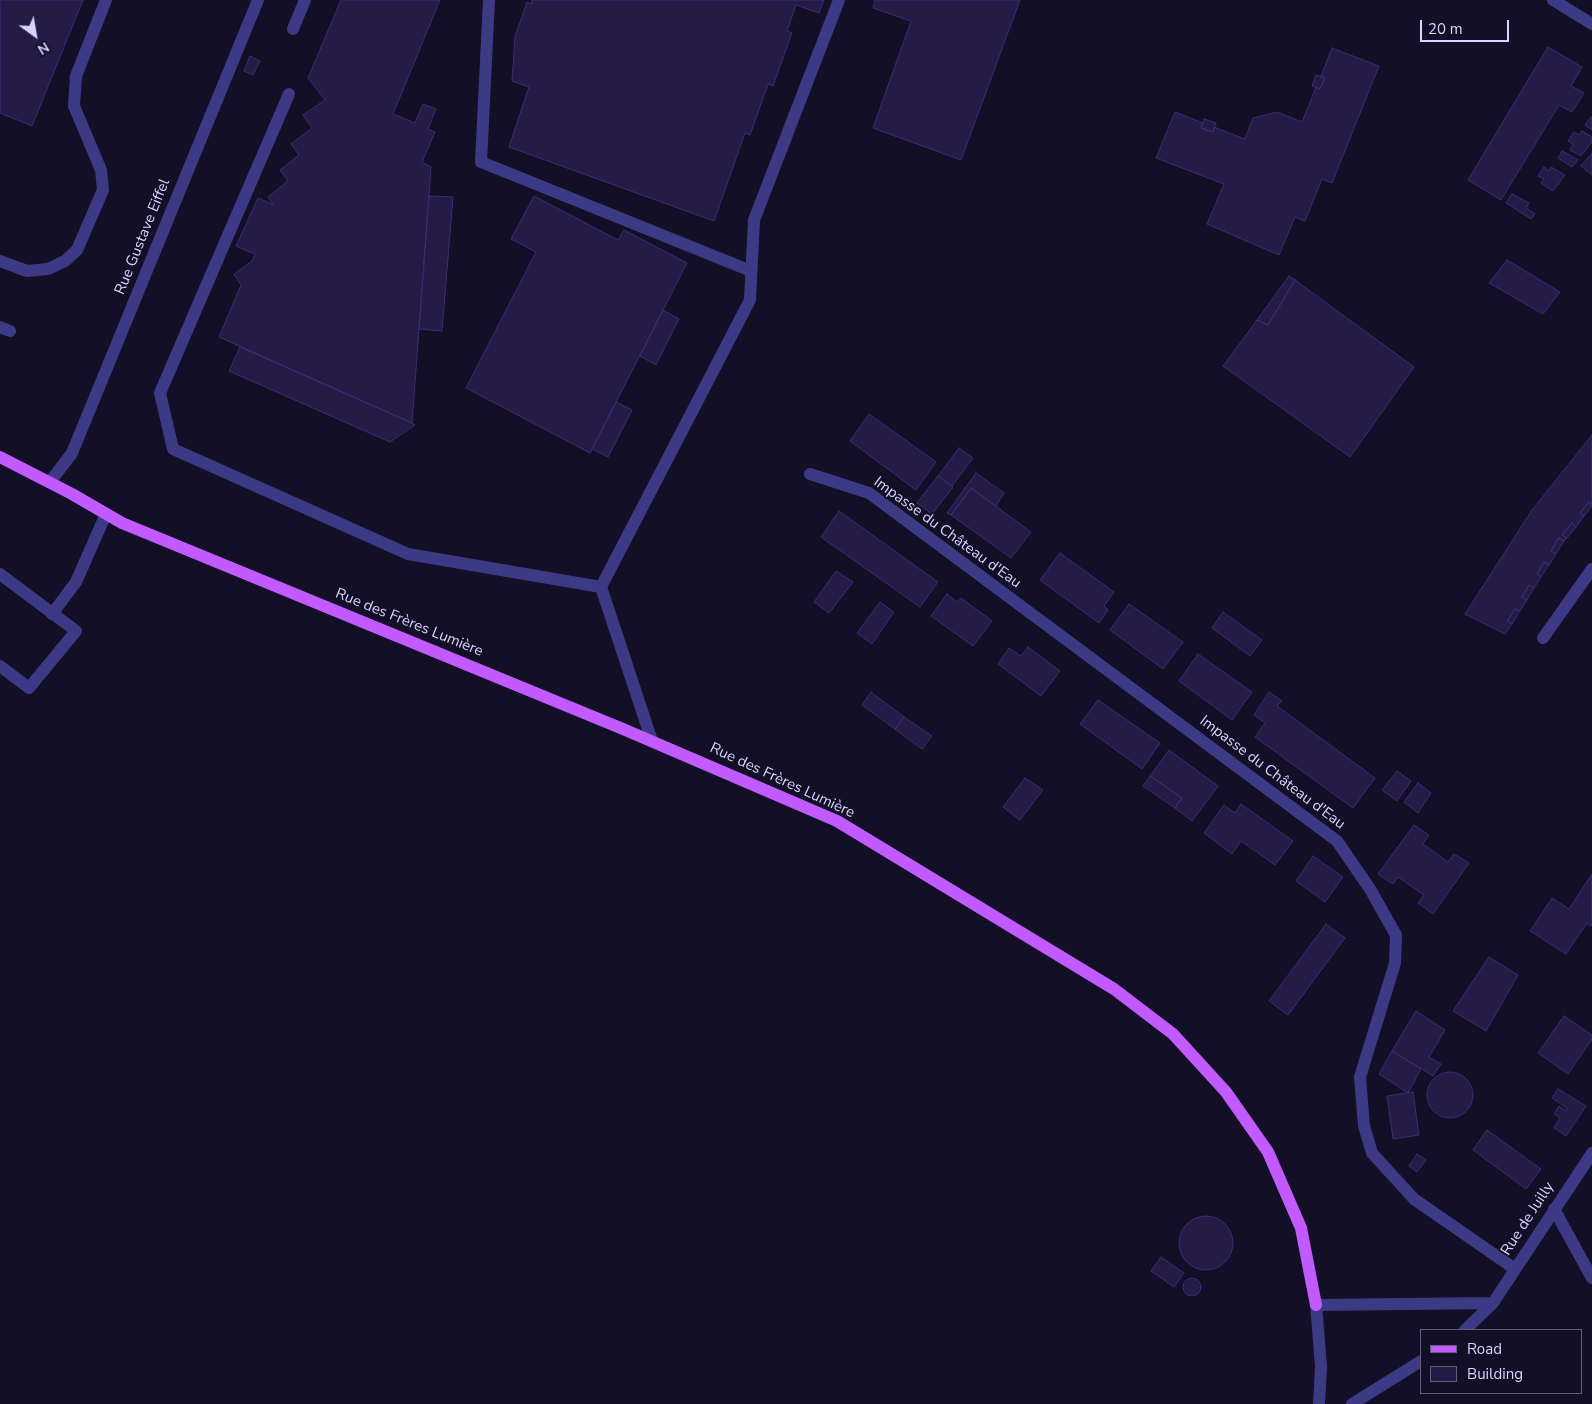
<!DOCTYPE html>
<html>
<head>
<meta charset="utf-8">
<style>
	body { margin:0 }
	#map { position:relative; width:1592px; height:1404px; overflow:hidden; background:#130f26; font-family:"Nunito Sans",sans-serif }
	canvas { display:block }
	.legend { position:absolute; left:1420px; top:1329px; width:162px; height:65px; box-sizing:border-box; background:#130f26; border:1px solid #625e7d; margin:0; padding:6px 9px; list-style:none; font-size:15px; color:#d9d4ff }
	.legend li { display:flex; align-items:center; gap:10px; height:25px }
	.legend b { width:25px; border:1px solid #625e7d }
	.north { position:absolute; left:10px; top:10px; width:50px; height:50px; -webkit-text-stroke:4px #130f26; paint-order:stroke; rotate:148deg; font-size:14px; font-weight:700; line-height:20px; text-align:center; color:#d9d4ff }
	.north::after { content:''; display:block; margin:auto; width:18px; height:22px; background:#d9d4ff; clip-path:polygon(50% 0,100% 100%,50% 72%,0 100%) }
	.scale { position:absolute; left:1420px; top:20px; width:89px; height:22px; box-sizing:border-box; border:2px solid #d9d4ff; border-top:0; padding-left:6px; font-size:15px; line-height:18px; white-space:nowrap; color:#d9d4ff; -webkit-text-stroke:4px #130f26; paint-order:stroke }
</style>
</head>
<body>
<div id="map">
<canvas width="1592" height="1404"></canvas>
<ul class="legend">
<li><b style="height:6px;background:#c25bff"></b>Road</li>
<li><b style="height:14px;background:#241b47"></b>Building</li>
</ul>
<div class="north">N</div>
<div class="scale">20 m</div>
</div>
<script>
const ctx = document.querySelector('canvas').getContext('2d');
ctx.lineJoin = 'round';
function fill(path, color) {
  ctx.fillStyle = color;
  ctx.fill(path, 'evenodd');
}
function toPath(rows) {
  const path = new Path2D();
  for (const r of rows) {
    if (r.length === 3) {
      path.moveTo(r[0] + r[2], r[1]);
      path.arc(r[0], r[1], r[2], 0, 2 * Math.PI);
      continue;
    }
    path.moveTo(r[0], r[1]);
    for (let i = 2; i < r.length; i += 2) path.lineTo(r[i], r[i + 1]);
  }
  return path;
}
function trace(path, color, width, dash) {
  ctx.strokeStyle = color;
  ctx.lineWidth = width;
  ctx.lineCap = dash ? 'butt' : 'round';
  ctx.setLineDash(dash || []);
  ctx.stroke(path);
}
function label(font, color, halo, rows, align = 'center') {
  ctx.font = font + ' "Nunito Sans",sans-serif';
  ctx.lineWidth = 4;
  ctx.setLineDash([]);
  ctx.textBaseline = 'middle';
  ctx.strokeStyle = halo;
  ctx.fillStyle = color;
  for (const [text, x, y, turn = 0] of rows) {
    ctx.save();
    ctx.translate(x, y);
    ctx.rotate((+turn || 0) * Math.PI / 180);
    ctx.textAlign = isNaN(turn) ? turn : align;
    if (halo) ctx.strokeText(text, 0, 0);
    ctx.fillText(text, 0, 0);
    ctx.restore();
  }
}
const building = toPath([
	[0,0,83,0,32,126,0,113,0,0],
	[341,0,440,0,393,114,415,123,423,104,436,109,428,129,435,132,422,162,431,167,412,423,219,337,241,285,234,274,252,261,255,254,236,246,258,198,274,205,268,197,288,181,280,170,299,155,291,144,312,128,303,115,325,100,308,78,341,0],
	[532,0,824,0,819,13,796,5,787,31,792,33,773,86,768,84,750,135,745,133,714,221,509,147,529,87,512,81,515,37,527,2,532,4,532,0],
	[875,0,1020,0,961,160,873,128,911,21,873,8,875,0],
	[1548,47,1582,67,1571,86,1584,93,1572,112,1559,105,1501,200,1468,180,1548,47],
	[1332,48,1379,66,1332,183,1322,179,1305,221,1295,217,1279,255,1207,224,1224,184,1156,158,1175,112,1203,123,1201,128,1213,132,1214,127,1245,139,1253,118,1277,112,1302,122,1316,87,1320,89,1325,78,1321,76,1332,48],
	[250,56,260,61,253,75,244,71,250,56],
	[1316,75,1325,78,1320,89,1312,86,1316,75],
	[1591,117,1592,118,1592,130,1585,125,1591,117],
	[1204,119,1216,123,1213,132,1201,128,1204,119],
	[1582,131,1592,137,1592,142,1581,156,1570,150,1573,144,1568,141,1574,132,1579,135,1582,131],
	[1562,151,1578,160,1572,167,1558,158,1562,151],
	[1592,153,1592,175,1581,166,1592,153],
	[1544,167,1549,171,1551,167,1565,175,1553,191,1541,183,1544,179,1538,176,1544,167],
	[1512,194,1529,203,1526,208,1535,214,1531,219,1506,203,1512,194],
	[429,196,453,197,442,331,419,329,429,196],
	[534,196,618,240,624,230,687,263,590,453,466,388,536,252,511,239,534,196],
	[1507,260,1560,292,1543,314,1489,283,1507,260],
	[1289,276,1295,280,1268,325,1257,320,1289,276],
	[1295,280,1414,367,1350,457,1223,366,1257,320,1268,325,1295,280],
	[663,310,679,319,656,365,640,356,663,310],
	[240,347,412,423,415,425,390,442,229,371,240,347],
	[616,402,632,410,608,457,592,449,616,402],
	[869,414,936,462,916,490,850,441,869,414],
	[1592,435,1592,504,1589,502,1580,513,1584,516,1576,527,1572,523,1562,535,1567,538,1564,541,1559,538,1551,551,1556,554,1549,565,1544,562,1537,574,1541,577,1534,588,1529,585,1522,597,1527,600,1520,611,1515,609,1507,621,1512,624,1505,634,1465,614,1532,510,1592,435],
	[959,448,973,458,952,486,938,476,959,448],
	[976,473,1004,493,996,506,971,488,951,515,947,513,976,473],
	[938,476,953,487,932,514,917,503,938,476],
	[971,488,1031,532,1011,558,951,515,971,488],
	[1589,502,1592,506,1584,516,1580,513,1589,502],
	[839,511,938,582,920,607,821,537,839,511],
	[1572,523,1576,527,1567,538,1562,535,1572,523],
	[1559,538,1564,541,1556,554,1551,551,1559,538],
	[1060,553,1114,592,1104,606,1108,610,1099,623,1040,580,1060,553],
	[1544,562,1549,565,1541,577,1537,574,1544,562],
	[836,571,853,582,829,613,814,602,836,571],
	[1529,585,1534,588,1527,600,1522,597,1529,585],
	[947,594,957,602,961,598,992,621,973,646,931,616,947,594],
	[880,602,894,612,872,644,857,633,880,602],
	[1129,604,1183,642,1163,669,1110,630,1129,604],
	[1515,609,1520,611,1512,624,1507,621,1515,609],
	[1223,612,1262,640,1250,656,1212,628,1223,612],
	[1028,647,1060,671,1041,696,998,664,1009,648,1021,656,1028,647],
	[1198,654,1252,692,1232,720,1179,681,1198,654],
	[871,692,904,717,895,729,862,705,871,692],
	[1269,692,1282,701,1277,706,1375,778,1353,808,1255,737,1265,723,1254,715,1269,692],
	[1098,700,1160,743,1142,769,1080,724,1098,700],
	[904,717,932,736,922,749,895,729,904,717],
	[1169,750,1218,786,1192,821,1175,808,1182,798,1150,776,1169,750],
	[1397,771,1411,781,1397,801,1382,790,1397,771],
	[1150,776,1182,798,1175,808,1143,786,1150,776],
	[1025,778,1043,790,1020,820,1003,807,1025,778],
	[1418,783,1431,793,1418,813,1404,802,1418,783],
	[1241,804,1293,841,1275,865,1241,841,1232,854,1204,833,1224,805,1235,813,1241,804],
	[1414,825,1429,835,1423,844,1448,862,1454,854,1469,863,1433,914,1418,903,1424,895,1398,877,1393,884,1378,874,1414,825],
	[1313,856,1343,877,1325,902,1296,881,1313,856],
	[1592,874,1592,923,1591,926,1587,923,1566,954,1530,931,1552,898,1569,909,1592,874],
	[1326,924,1345,938,1288,1015,1269,1001,1326,924],
	[1489,957,1518,975,1486,1031,1453,1011,1489,957],
	[1416,1011,1445,1030,1429,1057,1441,1064,1433,1076,1392,1051,1416,1011],
	[1564,1016,1592,1035,1592,1039,1568,1074,1538,1053,1564,1016],
	[1392,1051,1421,1069,1408,1093,1379,1074,1392,1051],
	[1450,1095,23],
	[1558,1089,1586,1106,1566,1136,1554,1128,1560,1118,1554,1114,1559,1106,1566,1111,1567,1108,1552,1098,1558,1089],
	[1413,1092,1419,1135,1393,1139,1387,1096,1413,1092],
	[1487,1130,1541,1169,1526,1189,1473,1150,1487,1130],
	[1417,1154,1426,1160,1417,1172,1409,1166,1417,1154],
	[1206,1243,27],
	[1161,1257,1184,1273,1174,1287,1151,1271,1161,1257],
	[1192,1287,9]
]);
const minor = toPath([
	[489,0,481,162,751,271],
	[1553,0,1592,24],
	[293,29,305,0],
	[289,94,160,393,173,449,408,554,601,587],
	[0,261,27,271,48,269,65,261,77,250,103,190,101,170,74,106,76,76,106,0],
	[0,327,10,331],
	[810,474,869,493,1337,841,1370,889,1396,935,1395,963,1360,1077,1364,1126,1372,1153,1414,1199,1515,1269],
	[50,482,72,453,258,0],
	[0,574,76,631,29,688,0,666],
	[52,614,76,582,106,514],
	[1543,638,1592,569],
	[652,741,601,587,750,300,754,220,839,0],
	[1554,1209,1592,1278],
	[1465,1330,1493,1303,1592,1153],
	[1319,1404,1321,1366,1316,1305,1493,1303],
	[1352,1404,1421,1361]
]);
const major = toPath([
	[0,457,72,494,122,523,623,729,837,821,1114,989,1173,1034,1226,1092,1268,1152,1301,1228,1316,1305]
]);
const streetNames = [
	["Rue Gustave Eiffel",143,237,-68],
	["Impasse du Château d'Eau",947,533,36],
	["Rue des Frères Lumière",409,623,22],
	["Impasse du Château d'Eau",1272,773,37],
	["Rue des Frères Lumière",782,781,25],
	["Rue de Juilly",1528,1219,-57]
];
fill(building, '#241b47');
trace(building, '#3b2d73', 1);
trace(minor, '#3d3a85', 12);
trace(major, '#c25bff', 12);
label('15px', '#d9d4ff', '#130f26', streetNames);
</script>
</body>
</html>
